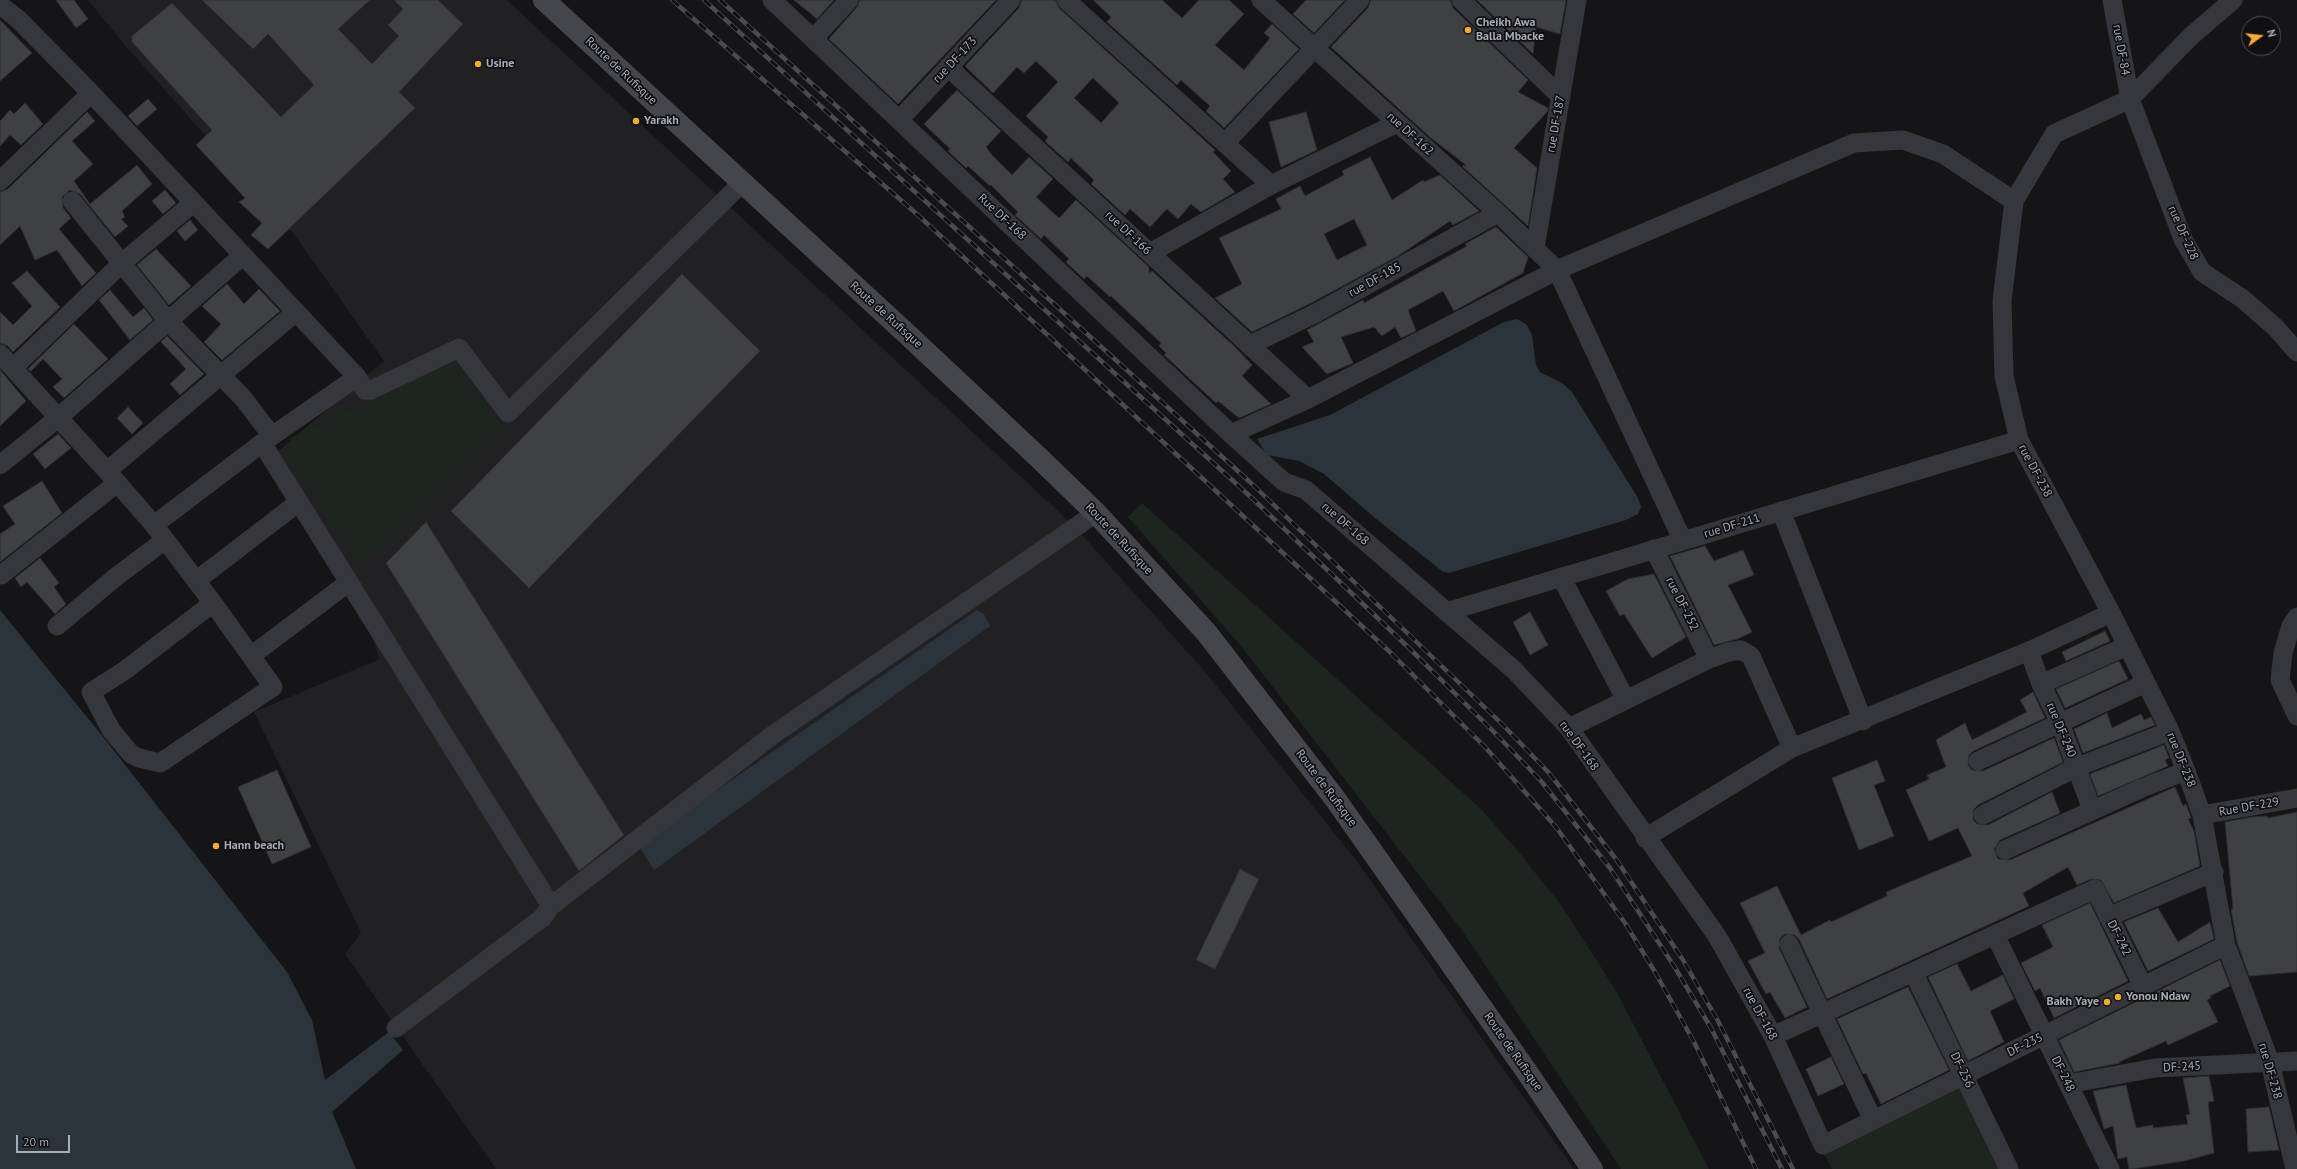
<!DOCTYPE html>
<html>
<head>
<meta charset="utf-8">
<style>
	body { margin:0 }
	#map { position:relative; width:2297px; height:1169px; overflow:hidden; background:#151517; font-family:"PT Sans",sans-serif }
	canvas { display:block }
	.north { position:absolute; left:2241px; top:16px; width:40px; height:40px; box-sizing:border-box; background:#101012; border:1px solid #4c4e54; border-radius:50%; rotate:75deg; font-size:11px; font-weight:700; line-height:16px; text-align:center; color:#a7acb7 }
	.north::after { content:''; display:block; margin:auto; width:14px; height:18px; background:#f3ac31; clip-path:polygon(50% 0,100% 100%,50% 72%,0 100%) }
	.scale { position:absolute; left:16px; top:1135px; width:54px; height:18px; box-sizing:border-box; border:2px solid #a7acb7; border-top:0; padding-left:5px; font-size:12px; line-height:14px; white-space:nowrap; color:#a7acb7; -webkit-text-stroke:3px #101012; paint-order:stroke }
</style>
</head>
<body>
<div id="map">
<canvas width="2297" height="1169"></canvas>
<div class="north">N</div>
<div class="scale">20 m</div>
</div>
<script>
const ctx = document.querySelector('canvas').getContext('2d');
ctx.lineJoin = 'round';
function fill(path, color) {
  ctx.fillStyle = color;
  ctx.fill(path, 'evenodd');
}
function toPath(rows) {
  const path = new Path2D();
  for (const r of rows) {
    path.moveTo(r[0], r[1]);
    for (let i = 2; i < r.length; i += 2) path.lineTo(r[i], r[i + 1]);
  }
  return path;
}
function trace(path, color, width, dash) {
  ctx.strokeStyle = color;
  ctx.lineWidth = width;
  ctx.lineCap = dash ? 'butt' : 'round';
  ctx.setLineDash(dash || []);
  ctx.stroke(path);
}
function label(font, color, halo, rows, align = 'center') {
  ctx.font = font + ' "PT Sans",sans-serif';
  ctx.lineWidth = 3.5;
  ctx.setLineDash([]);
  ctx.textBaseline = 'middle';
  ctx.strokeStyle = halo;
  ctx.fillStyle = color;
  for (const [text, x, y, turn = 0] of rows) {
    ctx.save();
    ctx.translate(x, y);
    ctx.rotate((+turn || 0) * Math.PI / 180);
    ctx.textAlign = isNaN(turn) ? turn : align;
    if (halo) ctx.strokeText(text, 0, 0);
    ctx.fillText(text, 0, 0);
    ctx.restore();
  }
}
const built = toPath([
	[88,0,507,0,1074,526,1202,668,1356,860,1574,1169,496,1169,345,954,361,933,254,712,380,659,353,585,270,458,384,361,296,237,124,44]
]);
const green = toPath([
	[452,360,504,429,428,508,360,567,286,457,291,438],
	[1142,503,1481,809,1517,850,1561,905,1615,989,1709,1169,1621,1169,1461,929,1241,646,1128,517],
	[1962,1082,2006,1169,1832,1169,1824,1153]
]);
const water = toPath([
	[1517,319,1527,325,1532,335,1536,365,1540,372,1562,383,1572,392,1638,498,1641,507,1638,514,1626,520,1449,573,1442,571,1375,518,1324,474,1299,461,1267,455,1257,439,1330,415,1504,322],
	[0,610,108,743,287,972,312,1020,325,1080,389,1032,403,1050,332,1112,356,1169,0,1169],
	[977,610,984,614,990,626,654,870,638,845]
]);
const building = toPath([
	[56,0,74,0,88,19,76,28,56,0],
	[202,0,370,0,338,29,372,64,399,36,388,25,403,9,394,0,438,0,463,24,399,92,415,108,268,249,251,235,262,223,239,202,245,198,196,145,212,130,132,42,132,36,172,3,281,117,314,85,268,34,253,49,202,0],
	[794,0,834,0,817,19,794,0],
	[860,0,996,0,898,104,829,39,857,7,860,0],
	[1022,0,1055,0,1059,8,1215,150,1213,152,1231,171,1223,179,1235,192,1201,212,1191,204,1178,219,1167,209,1150,227,1130,209,1125,215,1091,184,1094,180,1071,158,1068,162,1045,141,1048,137,1026,116,1058,82,1036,61,1024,73,1017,67,993,93,965,66,1019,8,1022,0],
	[1093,78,1119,103,1101,123,1074,98,1093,78],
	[1093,0,1162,0,1182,18,1199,0,1229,0,1244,14,1215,45,1244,70,1270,38,1264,33,1272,24,1299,49,1224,128,1206,111,1210,106,1181,80,1177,85,1107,22,1111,17,1093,0],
	[1306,0,1345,0,1314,33,1293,14,1306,0],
	[1371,0,1450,0,1453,8,1528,80,1518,92,1548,108,1547,112,1514,148,1537,168,1528,226,1462,166,1466,165,1431,138,1331,47,1368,8,1371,0],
	[1477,0,1566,0,1560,34,1536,27,1533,54,1477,0],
	[0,20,32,53,0,81,0,20],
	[957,90,1001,131,986,147,992,155,1012,175,1029,157,1053,179,1036,197,1059,218,1076,200,1149,267,1149,273,1152,271,1236,348,1252,365,1242,376,1271,404,1239,418,1218,401,1216,403,1164,355,1166,353,1159,346,1161,343,1111,296,1110,297,1087,276,1084,279,1066,262,1069,259,1044,235,1041,239,1015,215,1018,212,991,185,990,186,968,166,966,168,948,151,950,149,924,124,957,90],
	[148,99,157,109,137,126,128,116,148,99],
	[25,103,43,124,21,145,10,135,0,146,0,121,10,110,14,114,25,103],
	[87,112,95,121,72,141,93,164,74,181,90,204,137,165,152,184,122,211,125,217,121,219,128,226,115,237,80,194,70,190,62,197,63,208,71,218,59,229,96,273,82,286,57,250,35,260,20,226,0,245,0,192,8,189,87,112],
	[1306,112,1317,150,1281,167,1269,122,1306,112],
	[1370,157,1392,200,1423,180,1424,182,1440,175,1479,211,1453,225,1450,221,1398,256,1311,303,1252,332,1215,298,1242,284,1219,238,1281,209,1276,199,1300,186,1305,196,1344,175,1342,171,1370,157],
	[1354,219,1367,245,1337,260,1324,234,1354,219],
	[165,190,176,203,163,214,152,201,165,190],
	[190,220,198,230,185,241,177,231,190,220],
	[1496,227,1528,257,1523,273,1454,311,1443,291,1408,310,1416,331,1401,338,1395,327,1382,336,1374,327,1341,337,1353,363,1327,374,1302,347,1314,342,1307,330,1363,300,1364,303,1467,246,1465,244,1496,227],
	[156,249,191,286,169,305,137,265,156,249],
	[27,271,60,307,13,352,8,346,0,343,0,312,13,325,32,306,12,283,27,271],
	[682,274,760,351,529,588,451,511,682,274],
	[227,284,244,304,259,289,280,311,222,360,204,342,221,324,202,306,227,284],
	[110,290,133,317,144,308,153,320,130,340,99,300,110,290],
	[74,324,108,359,64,398,53,387,62,379,43,359,31,371,28,369,74,324],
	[167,336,204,374,180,395,170,384,186,369,161,342,167,336],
	[0,370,26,401,0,426,0,370],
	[128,407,143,423,132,434,117,418,128,407],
	[58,434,71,448,45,469,33,454,58,434],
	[42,481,62,513,0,562,0,534,15,524,3,506,42,481],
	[426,522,624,835,579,871,386,563,426,522],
	[1705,546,1714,561,1743,550,1754,575,1728,585,1752,632,1737,639,1714,645,1670,556,1705,546],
	[40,558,59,583,54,587,66,604,55,614,27,582,21,587,15,578,40,558],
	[1654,574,1686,637,1652,658,1624,614,1620,616,1606,591,1628,579,1654,574],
	[1530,612,1548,645,1530,655,1513,622,1530,612],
	[2105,631,2110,641,2066,661,2062,652,2105,631],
	[2119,661,2128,679,2065,708,2056,689,2119,661],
	[2033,692,2045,718,1973,751,1969,755,1968,765,1972,770,1983,771,2054,738,2063,762,1978,805,1974,809,1973,820,1977,824,1988,825,2052,792,2060,813,2000,840,1994,849,1998,859,2010,860,2175,787,2183,806,2186,804,2191,818,2188,819,2194,831,2200,866,2114,903,2101,880,2091,879,2077,885,2068,867,2023,893,2029,906,1827,999,1799,939,1795,935,1785,934,1780,938,1779,948,1807,1007,1785,1018,1770,992,1766,994,1748,961,1765,953,1740,903,1777,886,1801,935,1830,920,1831,922,1887,896,1886,892,1972,856,1958,828,1929,841,1906,790,1929,779,1927,775,1946,767,1936,740,1965,723,1972,740,2027,712,2020,700,2033,692],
	[2107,713,2112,728,2141,714,2144,720,2151,717,2155,725,2083,753,2074,729,2107,713],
	[2164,745,2169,758,2165,760,2168,766,2098,796,2090,774,2164,745],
	[1877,760,1885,781,1874,785,1894,836,1859,850,1832,778,1877,760],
	[277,770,311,847,272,864,238,787,277,770],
	[2297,812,2297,972,2249,976,2237,942,2231,909,2233,909,2225,822,2252,817,2267,816,2268,818,2297,812],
	[1240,869,1259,879,1215,969,1196,960,1240,869],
	[2090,903,2128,981,2054,1018,2040,988,2035,991,2021,963,2053,947,2042,925,2090,903],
	[2158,908,2178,942,2210,922,2214,939,2148,971,2124,922,2158,908],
	[2220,960,2230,986,2210,996,2211,998,2207,1000,2218,1022,2168,1045,2166,1041,2119,1062,2120,1063,2074,1072,2059,1040,2220,960],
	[1957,964,1971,991,2003,975,2014,999,1990,1011,2004,1042,1968,1061,1928,977,1957,964],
	[1908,987,1949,1070,1881,1104,1866,1073,1863,1074,1837,1019,1908,987],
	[1831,1057,1844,1084,1818,1096,1806,1069,1831,1057],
	[2209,1076,2214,1101,2208,1102,2214,1153,2184,1161,2132,1169,2129,1169,2127,1157,2118,1159,2113,1126,2104,1129,2093,1091,2126,1085,2136,1128,2153,1125,2153,1128,2188,1124,2186,1115,2190,1114,2183,1078,2209,1076],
	[2269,1107,2279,1150,2248,1152,2246,1109,2269,1107]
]);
const street = toPath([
	[772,0,1231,434,1284,482,1306,490,1514,670,1569,728,1717,936,1773,1036,1823,1145,2226,945],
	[1066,0,1271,185],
	[1261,0,1498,213,1557,270,1683,541],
	[1461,0,1561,97],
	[2112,0,2130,99,2183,239,2202,272,2243,299,2276,328,2297,352],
	[2233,0,2190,37,2130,99,2054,134,2014,201,2002,301,2004,376,2019,440,2111,613,2170,731,2186,771,2202,815,2226,945,2270,1062,2295,1169],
	[0,5,18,19,91,93,357,377,365,390,371,390,459,348,508,413,742,183],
	[813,39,849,0],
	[948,67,1308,399],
	[899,120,1011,0],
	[1225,143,1360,0],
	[0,181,91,93],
	[72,201,168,321,243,398,272,436],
	[1535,248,1577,0],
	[1150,253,1271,185,1397,123],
	[1250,345,1316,313,1498,213],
	[0,354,107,471,154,525,213,603,273,687,160,763,139,758,131,754,111,730,91,692,124,671,213,603],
	[13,368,121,264,193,203],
	[1231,434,1308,399,1557,270,1854,143,1903,140,1943,154,2014,201],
	[262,443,551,906],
	[0,465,59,417,242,256],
	[107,471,296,312],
	[1781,511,1863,721],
	[154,525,262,443,357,377],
	[1654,549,1709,659],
	[1,575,117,483],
	[1561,577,1626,700],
	[197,580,299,502],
	[1446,612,2019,440],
	[2297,617,2291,626,2283,653,2280,680,2297,716],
	[57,626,117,576,165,540],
	[2029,651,2041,684,2060,723,2092,810],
	[251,656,349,582],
	[2041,684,2127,646],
	[1569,728,1709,659,1728,652,1741,650,1751,656,1792,748],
	[1978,761,2146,683],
	[1983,815,2077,767,2170,731],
	[2202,815,2297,798],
	[1645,838,1792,748,2029,651,2111,613],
	[2005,850,2142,788,2186,771],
	[2108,917,2214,872],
	[1995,935,2110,1169],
	[1789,944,1873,1120],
	[1913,972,2009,1169],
	[396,1028,542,918,551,906,774,734,1096,513],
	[1773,1036,2095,889,2143,986],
	[2068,1084,2155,1068,2297,1061]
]);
const secondary = toPath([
	[544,0,908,335,1037,456,1096,513,1206,632,1336,800,1527,1072,1592,1169]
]);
const rail = toPath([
	[672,0,919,216,1391,653,1485,747,1556,827,1625,923,1655,972,1694,1042,1756,1169],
	[704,0,1253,499,1410,649,1495,733,1541,781,1610,868,1674,966,1711,1028,1782,1169],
	[720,0,1251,483,1502,724,1549,773,1616,859,1683,960,1718,1021,1793,1169]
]);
const markers = [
	[1468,30,4,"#f3ac31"],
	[478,64,4,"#f3ac31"],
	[636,121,4,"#f3ac31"],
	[216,846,4,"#f3ac31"],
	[2118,997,4,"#f3ac31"],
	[2107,1002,4,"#f3ac31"]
];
const poiNames = [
	["Cheikh Awa",1476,23],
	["Balla Mbacke",1476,37],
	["Usine",486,64],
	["Yarakh",644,121],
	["Hann beach",224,846],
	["Yonou Ndaw",2126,997],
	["Bakh Yaye",2099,1002,"right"]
];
const streetNames = [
	["rue DF-84",2121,50,80],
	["rue DF-173",955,60,-47],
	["Route de Rufisque",621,71,43],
	["rue DF-187",1556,124,-80],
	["rue DF-162",1410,134,42],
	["Rue DF-168",1002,217,43],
	["rue DF-166",1128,233,43],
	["rue DF-228",2183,233,66],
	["rue DF-185",1375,280,-29],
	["Route de Rufisque",886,315,42],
	["rue DF-238",2035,471,62],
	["rue DF-168",1345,524,41],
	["rue DF-211",1732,526,-17],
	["Route de Rufisque",1119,539,47],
	["rue DF-252",1682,604,63],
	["rue DF-240",2061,730,67],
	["rue DF-168",1579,746,54],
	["rue DF-238",2181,760,68],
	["Route de Rufisque",1326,788,53],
	["Rue DF-229",2249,807,-10],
	["DF-242",2119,938,63],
	["rue DF-168",1760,1014,61],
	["DF-235",2025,1045,-26],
	["Route de Rufisque",1513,1052,55],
	["DF-245",2182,1067,-3],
	["DF-256",1962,1070,64],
	["rue DF-238",2270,1071,74],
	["DF-248",2063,1074,64]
];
fill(built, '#212124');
fill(green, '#1d251e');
fill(water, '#2b343b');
fill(building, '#3f4044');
trace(building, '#2f2f33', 1);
trace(street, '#36373c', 19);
trace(secondary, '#44464c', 22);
trace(rail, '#494b51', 4.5);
trace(rail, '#101012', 3, [9]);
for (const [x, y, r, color] of markers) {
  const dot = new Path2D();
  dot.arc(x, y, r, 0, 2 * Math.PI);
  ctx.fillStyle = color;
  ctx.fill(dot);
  trace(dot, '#101012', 1.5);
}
label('bold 12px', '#a7acb7', '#101012', poiNames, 'left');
label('12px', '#a7acb7', '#101012', streetNames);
</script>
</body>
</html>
